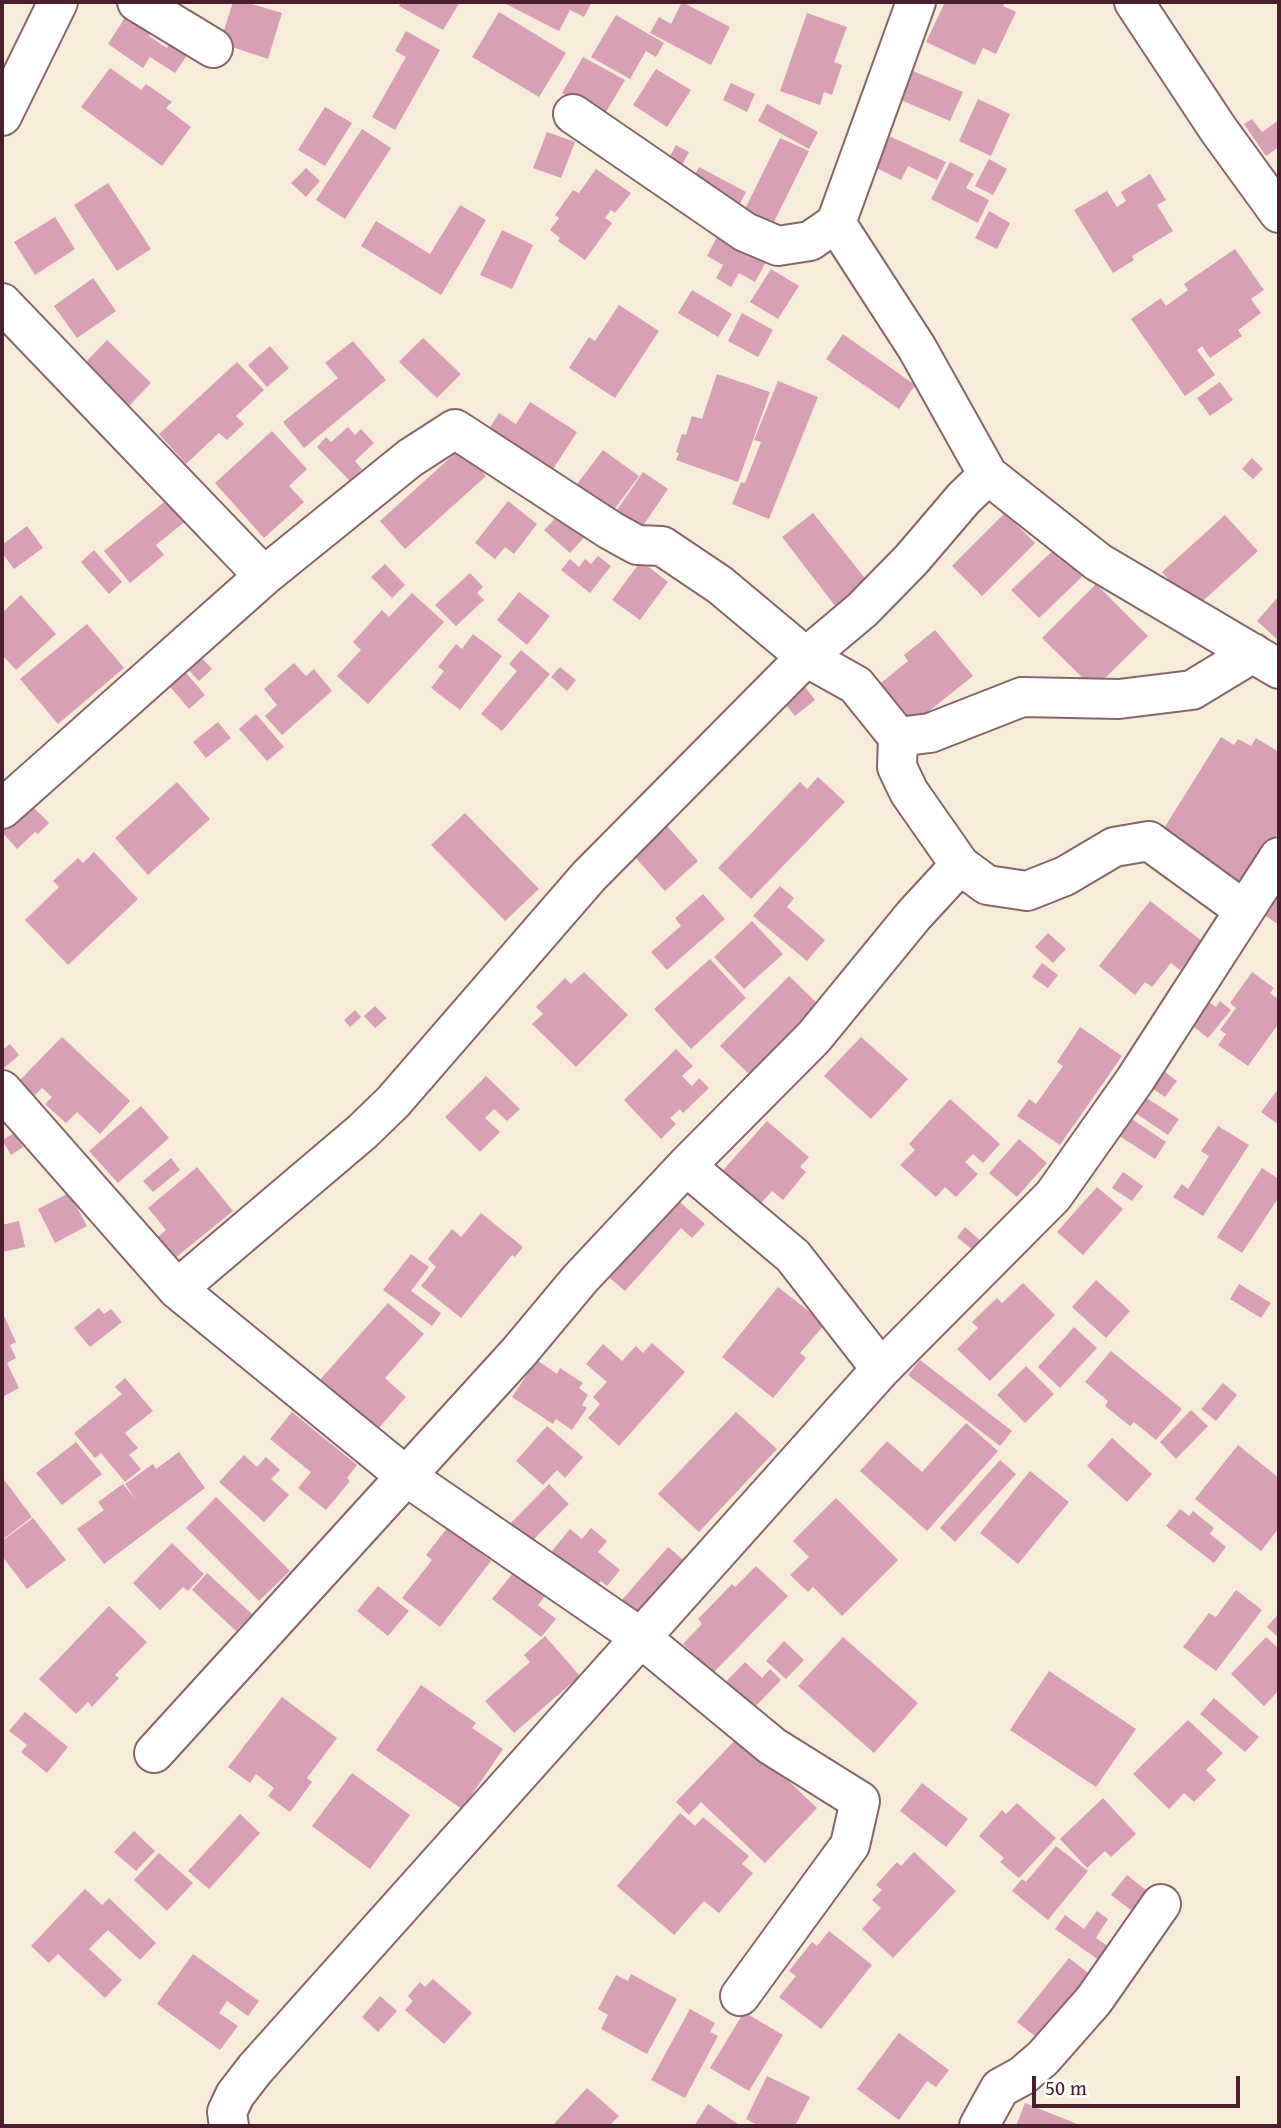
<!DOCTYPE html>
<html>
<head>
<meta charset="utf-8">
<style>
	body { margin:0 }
	#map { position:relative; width:1281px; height:2128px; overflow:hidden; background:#f7ebd9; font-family:"Gentium Book Plus",serif }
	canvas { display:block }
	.frame { position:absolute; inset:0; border:4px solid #4a1f2b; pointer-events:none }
	.scale { position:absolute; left:1032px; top:2076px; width:208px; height:32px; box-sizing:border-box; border:4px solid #4a1f2b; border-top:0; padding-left:9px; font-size:21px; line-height:24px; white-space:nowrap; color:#4a1f2b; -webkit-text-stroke:5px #fff; paint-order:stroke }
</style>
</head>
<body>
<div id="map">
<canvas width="1281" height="2128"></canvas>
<div class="frame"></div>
<div class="scale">50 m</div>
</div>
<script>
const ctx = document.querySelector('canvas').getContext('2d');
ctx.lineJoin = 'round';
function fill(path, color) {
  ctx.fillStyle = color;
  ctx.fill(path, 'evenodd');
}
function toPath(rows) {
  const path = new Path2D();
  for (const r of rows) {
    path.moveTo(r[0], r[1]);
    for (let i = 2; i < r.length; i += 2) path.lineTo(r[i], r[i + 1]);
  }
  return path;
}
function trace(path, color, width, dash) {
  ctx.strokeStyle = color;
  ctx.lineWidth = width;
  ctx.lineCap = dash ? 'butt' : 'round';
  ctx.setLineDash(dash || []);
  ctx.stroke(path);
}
const building = toPath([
	[233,2,245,2,282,13,268,59,220,43],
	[401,2,460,2,443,30,399,6],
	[502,2,592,2,584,17,570,10,559,31],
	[682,2,730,27,711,65,650,33,659,17,671,24],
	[945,2,1005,2,1003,6,1016,12,996,54,983,48,975,65,926,42],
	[130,10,155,27,149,36,167,48,175,37,192,48,175,73,150,57,143,68,108,44],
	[499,12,566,53,539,97,472,57],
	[807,13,847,27,834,62,842,65,832,95,824,92,820,105,780,91],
	[616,15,664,43,656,57,646,51,630,79,591,57],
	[406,31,440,50,395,130,372,117,406,57,395,51],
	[583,57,625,80,603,117,562,93],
	[901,66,963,92,950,121,889,95],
	[110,68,141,90,146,84,172,102,166,108,191,127,162,166,81,107],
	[656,69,691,90,667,127,633,105],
	[731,83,755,94,747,112,723,100],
	[978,99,1010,114,991,156,959,141],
	[767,104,818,132,809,149,758,121],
	[325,107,352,123,325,166,298,150],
	[1252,119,1262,132,1279,120,1279,147,1266,156,1244,124],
	[362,129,391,148,345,219,316,200],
	[878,131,946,162,937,180,908,166,901,180,864,162],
	[547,132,575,142,561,178,533,168],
	[780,138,809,151,773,224,744,211],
	[676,145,689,152,680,169,667,162],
	[989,159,1007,169,993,195,975,186],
	[950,162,974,174,966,188,989,200,978,223,931,199],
	[699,167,746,192,738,207,691,182],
	[306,168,320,181,306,197,291,183],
	[596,169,631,193,615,213,611,210,605,218,612,223,585,260,558,241,560,238,550,230,559,218,555,215,573,190,579,193],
	[1150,174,1166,200,1157,205,1173,231,1132,256,1134,260,1113,273,1074,210,1107,191,1117,207,1126,201,1121,192],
	[108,183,151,249,117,271,74,205],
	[460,205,486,220,441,295,361,246,376,221,430,254],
	[989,211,1010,223,997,249,975,238],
	[55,217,75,249,35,275,14,242],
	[502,230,533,245,512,289,480,275],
	[718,235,766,262,755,282,739,273,731,287,716,278,723,265,707,256],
	[1235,249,1264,290,1251,299,1261,313,1238,330,1242,336,1210,358,1202,346,1197,350,1215,375,1185,396,1131,319,1161,298,1166,306,1188,290,1184,284],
	[771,269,799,286,778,319,750,302],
	[93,278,116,311,77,338,54,306],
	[692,290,732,314,718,337,678,313],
	[619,305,659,331,615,398,569,368,589,337,595,341],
	[742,313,773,330,758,357,728,341],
	[843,334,915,385,899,409,826,359],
	[423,338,461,374,437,398,399,362],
	[107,340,151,383,128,407,84,364],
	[353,341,386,380,304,448,283,422,338,378,325,363],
	[270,346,289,368,267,387,248,365],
	[237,362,264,390,236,416,244,424,227,440,219,433,186,464,159,434],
	[717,374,770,392,738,482,676,460,679,453,676,452,682,434,686,435,692,416,702,419],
	[778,381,818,397,769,519,732,504,741,482,745,483,761,442,754,440],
	[1220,382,1233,400,1210,416,1197,398],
	[530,402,577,432,548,477,484,437,499,413,516,424],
	[348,427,355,435,361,429,374,443,355,461,362,469,350,481,317,447,326,437,331,442],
	[272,431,307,469,289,486,304,502,264,538,215,483],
	[461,448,486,476,405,549,380,521],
	[603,450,639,476,613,511,577,484],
	[1252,458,1263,469,1253,479,1242,469],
	[643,472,668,489,638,533,613,516],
	[169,498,187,520,156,545,164,555,130,583,104,551],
	[508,501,537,524,514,554,505,547,495,559,475,543],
	[564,509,589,532,570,553,544,530],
	[813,513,868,582,836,607,782,537],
	[1005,513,1035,543,982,596,952,566],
	[1225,515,1258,551,1195,608,1162,572],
	[27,526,43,548,14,569,2,553,2,545],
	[1063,541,1090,569,1039,618,1011,590],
	[94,550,122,582,109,594,81,562],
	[598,556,611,566,590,593,561,570,570,559,579,567,585,559,591,564],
	[641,561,668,582,640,620,612,600],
	[385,564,405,585,392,598,371,577],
	[470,573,483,587,477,593,484,600,456,626,435,605],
	[1096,584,1148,636,1094,689,1042,638],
	[519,592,550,616,527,645,497,620],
	[412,593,444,622,368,704,337,676,361,650,353,642,382,610,389,617],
	[21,595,56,634,16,670,2,655,2,613],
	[1279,596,1279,641,1257,621],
	[87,624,124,668,58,724,20,679],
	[935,630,973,676,914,723,881,683,908,661,904,655],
	[473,634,502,656,460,710,431,688,444,671,438,667,456,644,462,649],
	[521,650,550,674,502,731,481,714,517,671,509,664],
	[199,655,212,669,199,681,186,667],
	[294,663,306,676,314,669,332,691,282,735,265,716,277,705,264,689],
	[560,667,576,680,567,691,551,677],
	[182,668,205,695,189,709,166,682],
	[798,678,815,700,795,716,778,695],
	[256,714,284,747,267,761,239,729],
	[218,722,231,738,206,758,193,742],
	[1221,737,1234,745,1238,739,1251,746,1256,738,1279,752,1279,831,1245,885,1161,833],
	[818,777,845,802,751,899,718,868,800,782,807,789],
	[177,782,210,819,148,875,115,838],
	[31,805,49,823,38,834,35,832,17,849,2,832],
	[465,813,539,889,505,921,431,845],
	[661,819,698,861,665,891,627,848],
	[94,852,138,899,68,965,25,920,59,887,53,881,78,858,83,863],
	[780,886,794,898,787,907,825,940,807,961,753,916],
	[1279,890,1279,925,1262,913],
	[703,894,725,919,667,970,651,952,681,926,675,918],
	[1150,901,1202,941,1180,970,1171,963,1152,987,1145,982,1135,995,1099,966],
	[752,921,783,954,744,989,714,957],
	[1048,933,1066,949,1053,963,1035,947],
	[710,959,746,998,691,1049,654,1009],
	[1042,963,1058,975,1048,988,1032,977],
	[584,972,628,1015,576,1067,532,1024,543,1014,536,1007,565,978,571,984],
	[1252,972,1274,988,1270,993,1279,1000,1279,1023,1248,1066,1218,1045,1226,1034,1220,1030,1236,1008,1230,1003],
	[789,976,818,1004,749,1074,720,1046],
	[1207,1001,1216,1007,1220,1001,1231,1010,1208,1038,1189,1023],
	[375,1006,387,1018,375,1028,364,1016],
	[355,1010,361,1017,350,1027,344,1020],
	[1080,1027,1122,1056,1060,1145,1017,1116,1029,1099,1036,1104,1063,1066,1057,1062],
	[62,1037,130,1101,100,1134,77,1112,66,1123,45,1104,52,1097,42,1088,35,1095,19,1081],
	[861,1037,908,1079,871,1119,824,1076],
	[10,1044,19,1055,2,1070,2,1050],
	[676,1049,693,1066,682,1076,692,1086,699,1078,709,1088,683,1113,680,1109,670,1118,676,1124,661,1139,624,1100],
	[1161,1069,1177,1081,1165,1097,1149,1086],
	[486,1076,520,1109,507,1121,494,1109,485,1118,500,1132,480,1152,445,1117],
	[1279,1088,1279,1125,1261,1112],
	[1145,1097,1179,1119,1168,1135,1134,1112],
	[950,1099,1000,1144,983,1163,973,1154,965,1162,978,1174,956,1197,945,1187,936,1197,900,1165,915,1150,909,1144],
	[141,1106,169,1138,118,1183,89,1151],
	[1129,1117,1166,1142,1155,1159,1118,1135],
	[767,1121,809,1157,800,1167,806,1172,783,1200,772,1191,755,1210,717,1177],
	[1218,1126,1249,1145,1203,1216,1173,1197,1182,1184,1188,1189,1209,1156,1201,1151],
	[15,1133,23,1147,11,1155,2,1140],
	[1019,1139,1047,1163,1017,1197,989,1173],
	[171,1158,180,1170,153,1192,143,1181],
	[197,1167,233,1211,169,1263,152,1242,166,1230,148,1208],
	[1262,1168,1279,1179,1279,1197,1242,1253,1217,1237],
	[1123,1172,1143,1186,1132,1201,1112,1188],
	[1097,1187,1123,1209,1083,1255,1057,1232],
	[69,1193,87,1226,55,1243,38,1209],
	[673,1196,705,1224,692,1238,681,1228,625,1291,604,1273],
	[481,1213,523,1247,515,1257,512,1255,461,1318,421,1286,436,1267,428,1259,452,1229,461,1237],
	[19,1221,25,1247,2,1252,2,1225],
	[965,1227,983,1243,975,1252,957,1237],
	[411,1254,429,1267,411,1291,441,1313,432,1326,383,1290],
	[1096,1280,1130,1311,1106,1338,1072,1307],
	[1023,1283,1055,1315,990,1381,957,1349,978,1328,972,1322,997,1298,1002,1303],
	[1239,1284,1271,1303,1261,1318,1230,1299],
	[778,1287,825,1324,800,1353,806,1358,773,1398,722,1357],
	[388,1303,424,1334,385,1378,406,1397,378,1429,355,1409,345,1420,311,1390],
	[99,1308,104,1314,111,1309,122,1322,90,1347,74,1328],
	[4,1316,16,1342,10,1345,16,1358,7,1363,19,1388,2,1397,2,1317],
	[1074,1327,1097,1348,1060,1388,1038,1367],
	[652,1343,685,1372,619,1446,588,1418,600,1404,593,1397,607,1382,586,1364,603,1344,622,1361,636,1346,643,1353],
	[1111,1351,1182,1409,1156,1440,1134,1422,1130,1426,1105,1406,1108,1401,1085,1382],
	[537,1360,557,1374,560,1368,583,1383,579,1388,588,1395,582,1405,587,1408,572,1430,556,1419,553,1424,512,1397],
	[920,1360,1012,1431,1000,1446,908,1375],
	[1026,1366,1054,1394,1025,1423,997,1395],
	[125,1378,153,1411,125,1433,138,1448,129,1455,141,1469,125,1482,101,1453,95,1458,74,1433,122,1394,115,1387],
	[1223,1383,1237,1395,1216,1421,1201,1409],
	[1191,1410,1208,1426,1176,1459,1160,1442],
	[292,1412,357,1465,347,1478,350,1481,326,1510,298,1488,311,1472,270,1439],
	[736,1412,777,1449,699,1532,658,1494],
	[966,1423,998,1451,927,1531,860,1471,887,1441,922,1472],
	[547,1426,583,1457,565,1478,557,1470,543,1485,516,1461],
	[1112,1438,1152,1474,1127,1502,1087,1466],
	[76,1442,102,1474,62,1505,36,1473],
	[1238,1445,1279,1478,1279,1528,1261,1551,1195,1499],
	[179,1452,205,1488,104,1564,77,1529,104,1510,98,1502,123,1484,138,1502,125,1484,153,1464,156,1469],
	[244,1455,257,1467,266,1457,280,1470,271,1479,289,1495,264,1522,219,1482],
	[1000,1460,1016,1474,955,1542,940,1528],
	[1030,1471,1069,1502,1018,1564,980,1533],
	[2,1477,32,1517,2,1540],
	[549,1484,569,1504,529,1544,509,1525],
	[216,1497,290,1571,259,1601,186,1528],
	[836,1498,898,1560,842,1616,813,1587,808,1592,790,1575,809,1557,793,1541],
	[1180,1509,1189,1516,1193,1511,1214,1528,1210,1534,1226,1547,1214,1563,1166,1526],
	[33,1518,66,1560,27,1589,2,1556,2,1541],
	[448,1527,491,1561,440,1627,402,1598,432,1560,426,1555],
	[591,1528,607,1541,598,1552,620,1570,607,1586,601,1581,592,1593,548,1556,570,1529,582,1539],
	[172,1543,204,1574,188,1591,183,1587,160,1610,133,1583],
	[668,1547,686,1562,633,1623,615,1608],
	[756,1566,788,1596,713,1673,683,1644,702,1624,698,1619,732,1584,735,1587],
	[518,1567,549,1591,538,1605,556,1619,541,1637,492,1599],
	[207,1573,252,1614,236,1631,192,1590],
	[378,1586,409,1611,388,1636,357,1611],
	[1236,1590,1262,1610,1216,1671,1183,1647,1209,1613,1216,1617],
	[109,1606,147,1642,115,1675,119,1678,92,1707,88,1702,76,1714,39,1679],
	[1279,1613,1279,1638,1267,1627],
	[545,1636,580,1676,514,1733,485,1701,530,1662,524,1655],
	[843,1637,918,1703,874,1753,798,1686],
	[1266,1637,1279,1649,1279,1690,1264,1706,1231,1674],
	[784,1641,804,1660,786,1679,766,1661],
	[745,1662,762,1678,770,1669,781,1680,748,1714,720,1688],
	[1049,1671,1136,1729,1096,1787,1010,1730],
	[421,1685,476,1723,472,1728,503,1749,462,1809,376,1750],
	[282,1697,337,1738,307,1778,312,1782,290,1812,268,1796,274,1788,256,1774,250,1783,228,1767],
	[1214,1698,1259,1737,1245,1752,1200,1714],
	[25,1712,68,1747,47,1773,21,1752,27,1745,9,1731],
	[1188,1720,1223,1753,1206,1770,1216,1780,1194,1802,1184,1793,1169,1809,1133,1774],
	[740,1735,817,1808,765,1863,701,1802,689,1815,676,1802],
	[352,1773,410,1815,370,1869,312,1826],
	[922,1783,968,1819,946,1847,900,1811],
	[1103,1798,1136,1834,1111,1857,1105,1851,1087,1868,1060,1839],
	[1017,1803,1056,1838,1019,1878,1000,1862,1004,1858,979,1836,1002,1810,1006,1814],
	[680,1813,695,1826,703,1817,749,1856,742,1864,753,1873,719,1913,704,1901,674,1935,617,1886],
	[240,1814,260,1833,209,1889,188,1871],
	[134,1831,155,1851,136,1871,114,1852],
	[1056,1846,1088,1871,1048,1920,1012,1891,1022,1879,1026,1882],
	[914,1852,956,1891,893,1958,862,1929,881,1908,872,1900,882,1890,876,1885,897,1862,901,1866],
	[159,1853,193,1883,167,1911,134,1880],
	[1127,1875,1146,1890,1131,1910,1111,1895],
	[85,1889,102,1905,109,1898,156,1943,140,1960,108,1930,89,1949,122,1980,105,1998,58,1954,49,1963,31,1946],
	[1097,1911,1108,1919,1096,1938,1109,1947,1100,1961,1055,1929,1065,1915,1084,1929],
	[829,1931,872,1965,821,2029,779,1997,796,1976,789,1971,812,1942,817,1946],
	[193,1954,259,2001,248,2016,227,2001,219,2013,238,2026,220,2050,157,2004],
	[1069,1958,1092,1976,1040,2040,1017,2022],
	[631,1974,677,1999,647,2054,601,2029,608,2015,598,2009,616,1975,628,1981],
	[433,1979,472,2013,444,2044,405,2010,413,2001,408,1996,420,1982,425,1987],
	[380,1996,397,2011,378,2032,362,2017],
	[690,2009,715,2023,710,2032,718,2036,685,2098,651,2080],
	[744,2012,783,2035,749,2091,710,2068],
	[899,2033,949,2070,936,2087,927,2081,899,2120,857,2089],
	[767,2076,810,2097,796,2124,800,2126,754,2126,755,2124,746,2119],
	[587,2088,619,2116,609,2126,552,2126],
	[1025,2103,1082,2126,1016,2126],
	[708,2104,741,2126,694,2126]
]);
const minor = toPath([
	[137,2,213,48],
	[1134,2,1218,129,1279,213],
	[573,114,745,232,778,246,810,241,836,223,916,2],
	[2,116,58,2],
	[836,223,917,348,988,475,1098,562,1279,669],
	[2,303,264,576],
	[898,737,930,733,1022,697,1119,699,1192,690,1253,653],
	[2,809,264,576,410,458,455,429,610,530,637,545,662,546,720,585,806,657,856,685,898,737,897,767,909,792,960,865,987,885,1027,891,1065,876,1114,847,1149,841,1244,910],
	[2,1090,177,1289,407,1477,640,1637,772,1746,860,1801,850,1845,740,1996],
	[686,1166,793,1256,881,1369],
	[177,1289,362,1132,393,1102,589,876,806,657,862,610,911,560,964,498,988,475],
	[154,1753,519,1352,580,1279,686,1166,814,1037,914,915,960,865],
	[229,2126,227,2112,235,2095,255,2069,881,1369,1053,1196,1135,1080,1279,857],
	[979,2126,1000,2088,1022,2076,1043,2058,1094,2000,1161,1904]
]);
fill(building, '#d7a0b4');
trace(minor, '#876668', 42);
trace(minor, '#fff', 38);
</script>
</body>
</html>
